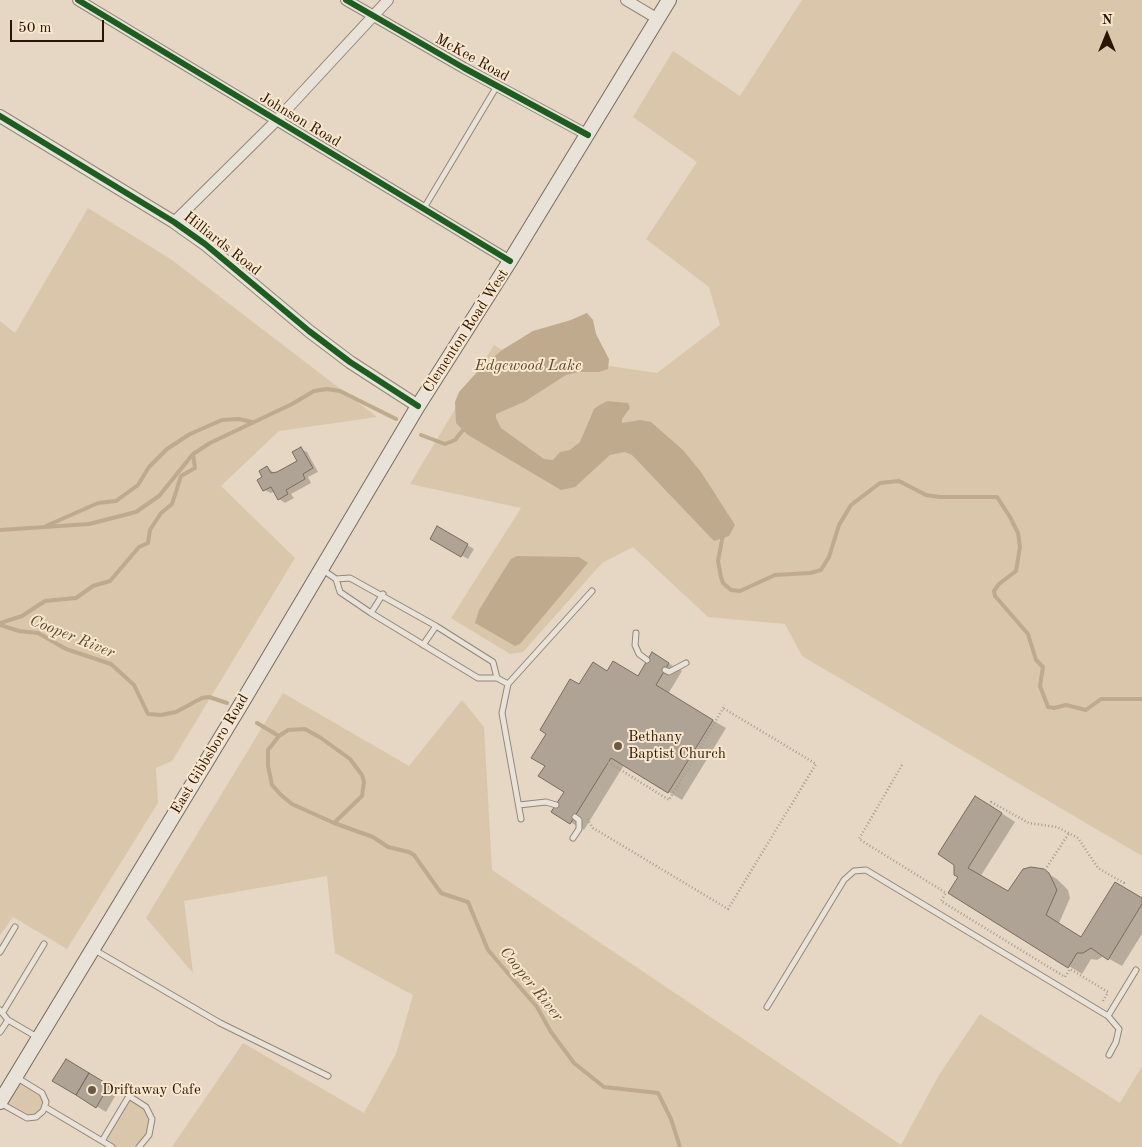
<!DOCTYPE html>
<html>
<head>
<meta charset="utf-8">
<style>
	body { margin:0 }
	#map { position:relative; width:1142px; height:1147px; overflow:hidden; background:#e5d7c3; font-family:"Old Standard TT",serif }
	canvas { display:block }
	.north { position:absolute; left:1082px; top:10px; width:50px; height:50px; -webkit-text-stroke:4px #f8e7ce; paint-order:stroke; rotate:0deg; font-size:14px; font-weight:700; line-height:20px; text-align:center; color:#291501 }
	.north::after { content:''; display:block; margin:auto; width:18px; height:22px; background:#291501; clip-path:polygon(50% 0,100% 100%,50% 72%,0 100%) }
	.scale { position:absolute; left:10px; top:20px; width:94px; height:22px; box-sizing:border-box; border:2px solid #291501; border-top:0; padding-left:6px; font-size:15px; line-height:18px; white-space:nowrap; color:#291501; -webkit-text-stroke:4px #f8e7ce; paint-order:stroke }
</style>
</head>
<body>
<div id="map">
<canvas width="1142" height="1147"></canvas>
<div class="north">N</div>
<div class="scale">50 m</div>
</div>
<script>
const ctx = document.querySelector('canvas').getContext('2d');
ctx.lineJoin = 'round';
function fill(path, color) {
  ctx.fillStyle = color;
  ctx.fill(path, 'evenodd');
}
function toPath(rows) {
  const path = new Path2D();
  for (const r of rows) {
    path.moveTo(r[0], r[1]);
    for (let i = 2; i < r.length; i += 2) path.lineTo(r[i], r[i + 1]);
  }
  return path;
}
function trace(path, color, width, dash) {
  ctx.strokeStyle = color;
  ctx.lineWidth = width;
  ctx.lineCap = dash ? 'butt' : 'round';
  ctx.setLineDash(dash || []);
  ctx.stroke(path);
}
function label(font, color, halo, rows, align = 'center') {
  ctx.font = font + ' "Old Standard TT",serif';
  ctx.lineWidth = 4;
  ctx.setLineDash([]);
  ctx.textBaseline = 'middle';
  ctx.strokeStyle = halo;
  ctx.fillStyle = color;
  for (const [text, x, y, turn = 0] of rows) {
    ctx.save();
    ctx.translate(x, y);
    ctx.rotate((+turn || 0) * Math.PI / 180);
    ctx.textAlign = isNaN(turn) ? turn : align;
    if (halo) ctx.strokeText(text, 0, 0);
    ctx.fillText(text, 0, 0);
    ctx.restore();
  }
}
const green = toPath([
	[802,0,1142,0,1142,856,802,656,785,624,708,617,633,547,602,563,523,652,510,654,451,618,521,508,410,484,494,345,502,350,587,313,609,366,657,373,720,325,709,287,646,239,697,162,633,117,673,51,740,96],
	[88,208,172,260,377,417,279,431,221,486,295,558,172,761,156,768,158,803,67,949,13,917,0,935,0,321,15,333],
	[283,693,409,766,462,700,484,727,492,870,901,1145,939,1075,980,1014,1120,1103,1142,1066,1142,1147,172,1147,243,1043,364,1113,396,1054,413,995,335,953,327,876,184,901,193,973,146,918],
	[15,1077,40,1091,45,1107,30,1119,0,1103],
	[129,1096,146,1107,152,1127,139,1147,112,1147,102,1141]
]);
const water = toPath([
	[587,313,593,320,596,334,609,359,608,369,599,372,579,372,566,375,524,402,496,414,496,418,501,428,544,459,553,460,560,452,570,450,580,442,594,409,598,406,607,401,628,403,630,408,622,419,622,423,640,420,651,422,683,450,701,472,735,525,729,536,714,541,632,455,625,452,610,455,575,487,561,490,468,435,456,423,455,402,459,392,478,371,502,350,533,331,571,320],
	[517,556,579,557,588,563,520,644,515,646,475,623,479,610,502,573,511,559]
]);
const shadow = toPath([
	[301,449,307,452,318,472,308,477,311,483,291,494,294,498,285,503,279,499,275,491,271,493,264,490,264,478,267,467,275,474,298,461],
	[438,528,474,549,468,559,432,538],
	[652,654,682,671,668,694,726,728,682,800,624,765,584,830,553,812,566,791,546,766,580,686,607,672,638,677],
	[989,805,1015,822,980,877,1008,893,1043,871,1057,879,1068,890,1070,898,1059,923,1082,938,1142,899,1142,934,1122,966,1104,956,1097,960,1091,959,1082,974,949,893,959,877],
	[66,1060,118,1091,106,1112,54,1081]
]);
const stream = toPath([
	[421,435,445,444,455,440,462,431,467,428],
	[46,526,98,503,116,501,138,485,149,467,167,449,190,434,222,420,239,419,252,422],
	[0,530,89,524,136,512,159,496,193,454,210,443,292,404,314,391,327,389,340,391,396,419],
	[723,535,718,561,721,577,723,583,731,590,740,591,775,575,810,573,821,570,829,557,839,525,851,505,880,483,899,481,926,495,940,497,997,497,1010,517,1018,533,1020,547,1016,571,999,584,994,591,995,596,1028,634,1036,660,1043,667,1040,686,1048,707,1054,708,1066,705,1086,710,1101,699,1142,699],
	[0,623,22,616,45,601,76,598,93,586,110,581,139,547,148,543,150,530,161,513,172,504,181,476,195,468,193,454],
	[0,625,19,631,38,633,66,649,111,664,134,685,148,714,161,715,176,712,202,698,209,697,227,703],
	[257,723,279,736],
	[334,823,362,796,364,782,362,775,350,759,321,738,305,729,288,730,279,736,268,750,268,766,272,785,281,795,292,804,334,823,373,837,388,847,409,852,414,855,441,893,468,902,488,950,537,1007,551,1032,574,1063,604,1087,658,1093,671,1119,680,1147]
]);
const building = toPath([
	[301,447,313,468,303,474,305,479,286,490,288,494,278,500,271,487,263,491,257,480,262,477,259,471,267,466,271,473,277,472,297,461,292,452,301,447],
	[437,526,468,544,461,557,430,539,437,526],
	[652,652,669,663,656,685,713,720,668,793,611,758,570,824,551,812,564,792,538,776,545,766,531,758,546,734,540,730,570,679,579,684,593,662,607,671,613,661,638,676,652,652],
	[975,796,1002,813,968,868,1008,891,1023,869,1031,867,1044,869,1049,873,1057,890,1046,915,1081,937,1115,882,1142,898,1142,904,1108,960,1091,948,1083,953,1077,953,1068,968,948,893,958,877,954,875,954,865,938,854,975,796],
	[66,1059,89,1073,76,1095,52,1081,66,1059],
	[89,1073,109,1085,96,1108,76,1095,89,1073]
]);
const path = toPath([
	[608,762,669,800,725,705],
	[902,765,859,839,946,893,941,901,1065,977,1070,969,1108,992,1103,1001],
	[989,805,991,802,1029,823,1057,827,1078,838,1098,868,1124,883,1122,886],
	[587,819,593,828,728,909,816,764,723,708],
	[1045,870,1069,833]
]);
const service = toPath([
	[424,208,497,86],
	[323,570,336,579,350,578,436,626,493,662,497,678],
	[336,579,340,592,371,613,478,678,497,678,508,684],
	[371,613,383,594],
	[636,633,635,645,639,654,647,660],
	[423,645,436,626],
	[665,670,669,672,686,663],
	[519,805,546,802,556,805],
	[521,819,502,713,508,684,592,591],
	[573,838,579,829,579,820,575,817],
	[93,949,220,1023,328,1076],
	[0,952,15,927],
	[767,1007,844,880,854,871,866,870,1108,1016,1136,970],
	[0,1010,8,1020,37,1037],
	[3,1012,44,944],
	[1108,1016,1119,1029,1116,1042,1109,1055],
	[0,1032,8,1020],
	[0,1103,27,1118,36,1117,43,1111,46,1102,42,1093,16,1077],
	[45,1107,112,1147],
	[102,1141,129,1096,146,1107,152,1119,149,1135,139,1147]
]);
const minor = toPath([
	[78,0,510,261],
	[346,0,464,68,588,135],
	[626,0,658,19],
	[174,222,276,121,388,0]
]);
const tertiary = toPath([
	[0,116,174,222,205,244,309,331,350,362,418,406]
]);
const secondary = toPath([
	[0,1102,240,706,418,406,510,261,669,0]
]);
const cycleway = toPath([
	[78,0,510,261],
	[346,0,464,68,588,135],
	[0,116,174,222,205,244,309,331,350,362,418,406]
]);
const markers = [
	[618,746,5,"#6b5945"],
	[92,1090,5,"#6b5945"]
];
const streetNames = [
	["McKee Road",472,58,29],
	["Johnson Road",300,120,31],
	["Hilliards Road",222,244,38],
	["Clementon Road West",466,331,-57],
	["East Gibbsboro Road",210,754,-59]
];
const poiNames = [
	["Bethany",628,737],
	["Baptist Church",628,754],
	["Driftaway Cafe",102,1090]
];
const waterNames = [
	["Edgewood Lake",528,366],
	["Cooper River",72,637,22],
	["Cooper River",531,984,51]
];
fill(green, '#dac6aa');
fill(water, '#bfaa8e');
fill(shadow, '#0003');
trace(stream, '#bfaa8e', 4);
fill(building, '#afa395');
trace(building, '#766c5f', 1);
trace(service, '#918779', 7);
trace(minor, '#918779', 12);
trace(tertiary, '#918779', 14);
trace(secondary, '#766c5f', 16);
trace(path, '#a49c92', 2.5, [1, 2.5]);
trace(service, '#e9e2d8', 5);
trace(minor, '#e9e2d8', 10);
trace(tertiary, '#e9e2d8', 12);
trace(secondary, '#e9e2d8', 14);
trace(cycleway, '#1b5e20', 6);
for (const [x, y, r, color] of markers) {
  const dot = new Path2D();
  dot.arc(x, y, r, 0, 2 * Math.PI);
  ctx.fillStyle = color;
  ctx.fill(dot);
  trace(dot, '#f8e7ce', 2);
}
label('15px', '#291501', '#f8e7ce', streetNames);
label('15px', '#291501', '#f8e7ce', poiNames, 'left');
label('italic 16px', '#5f4930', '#f8e7ce', waterNames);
</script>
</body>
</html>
